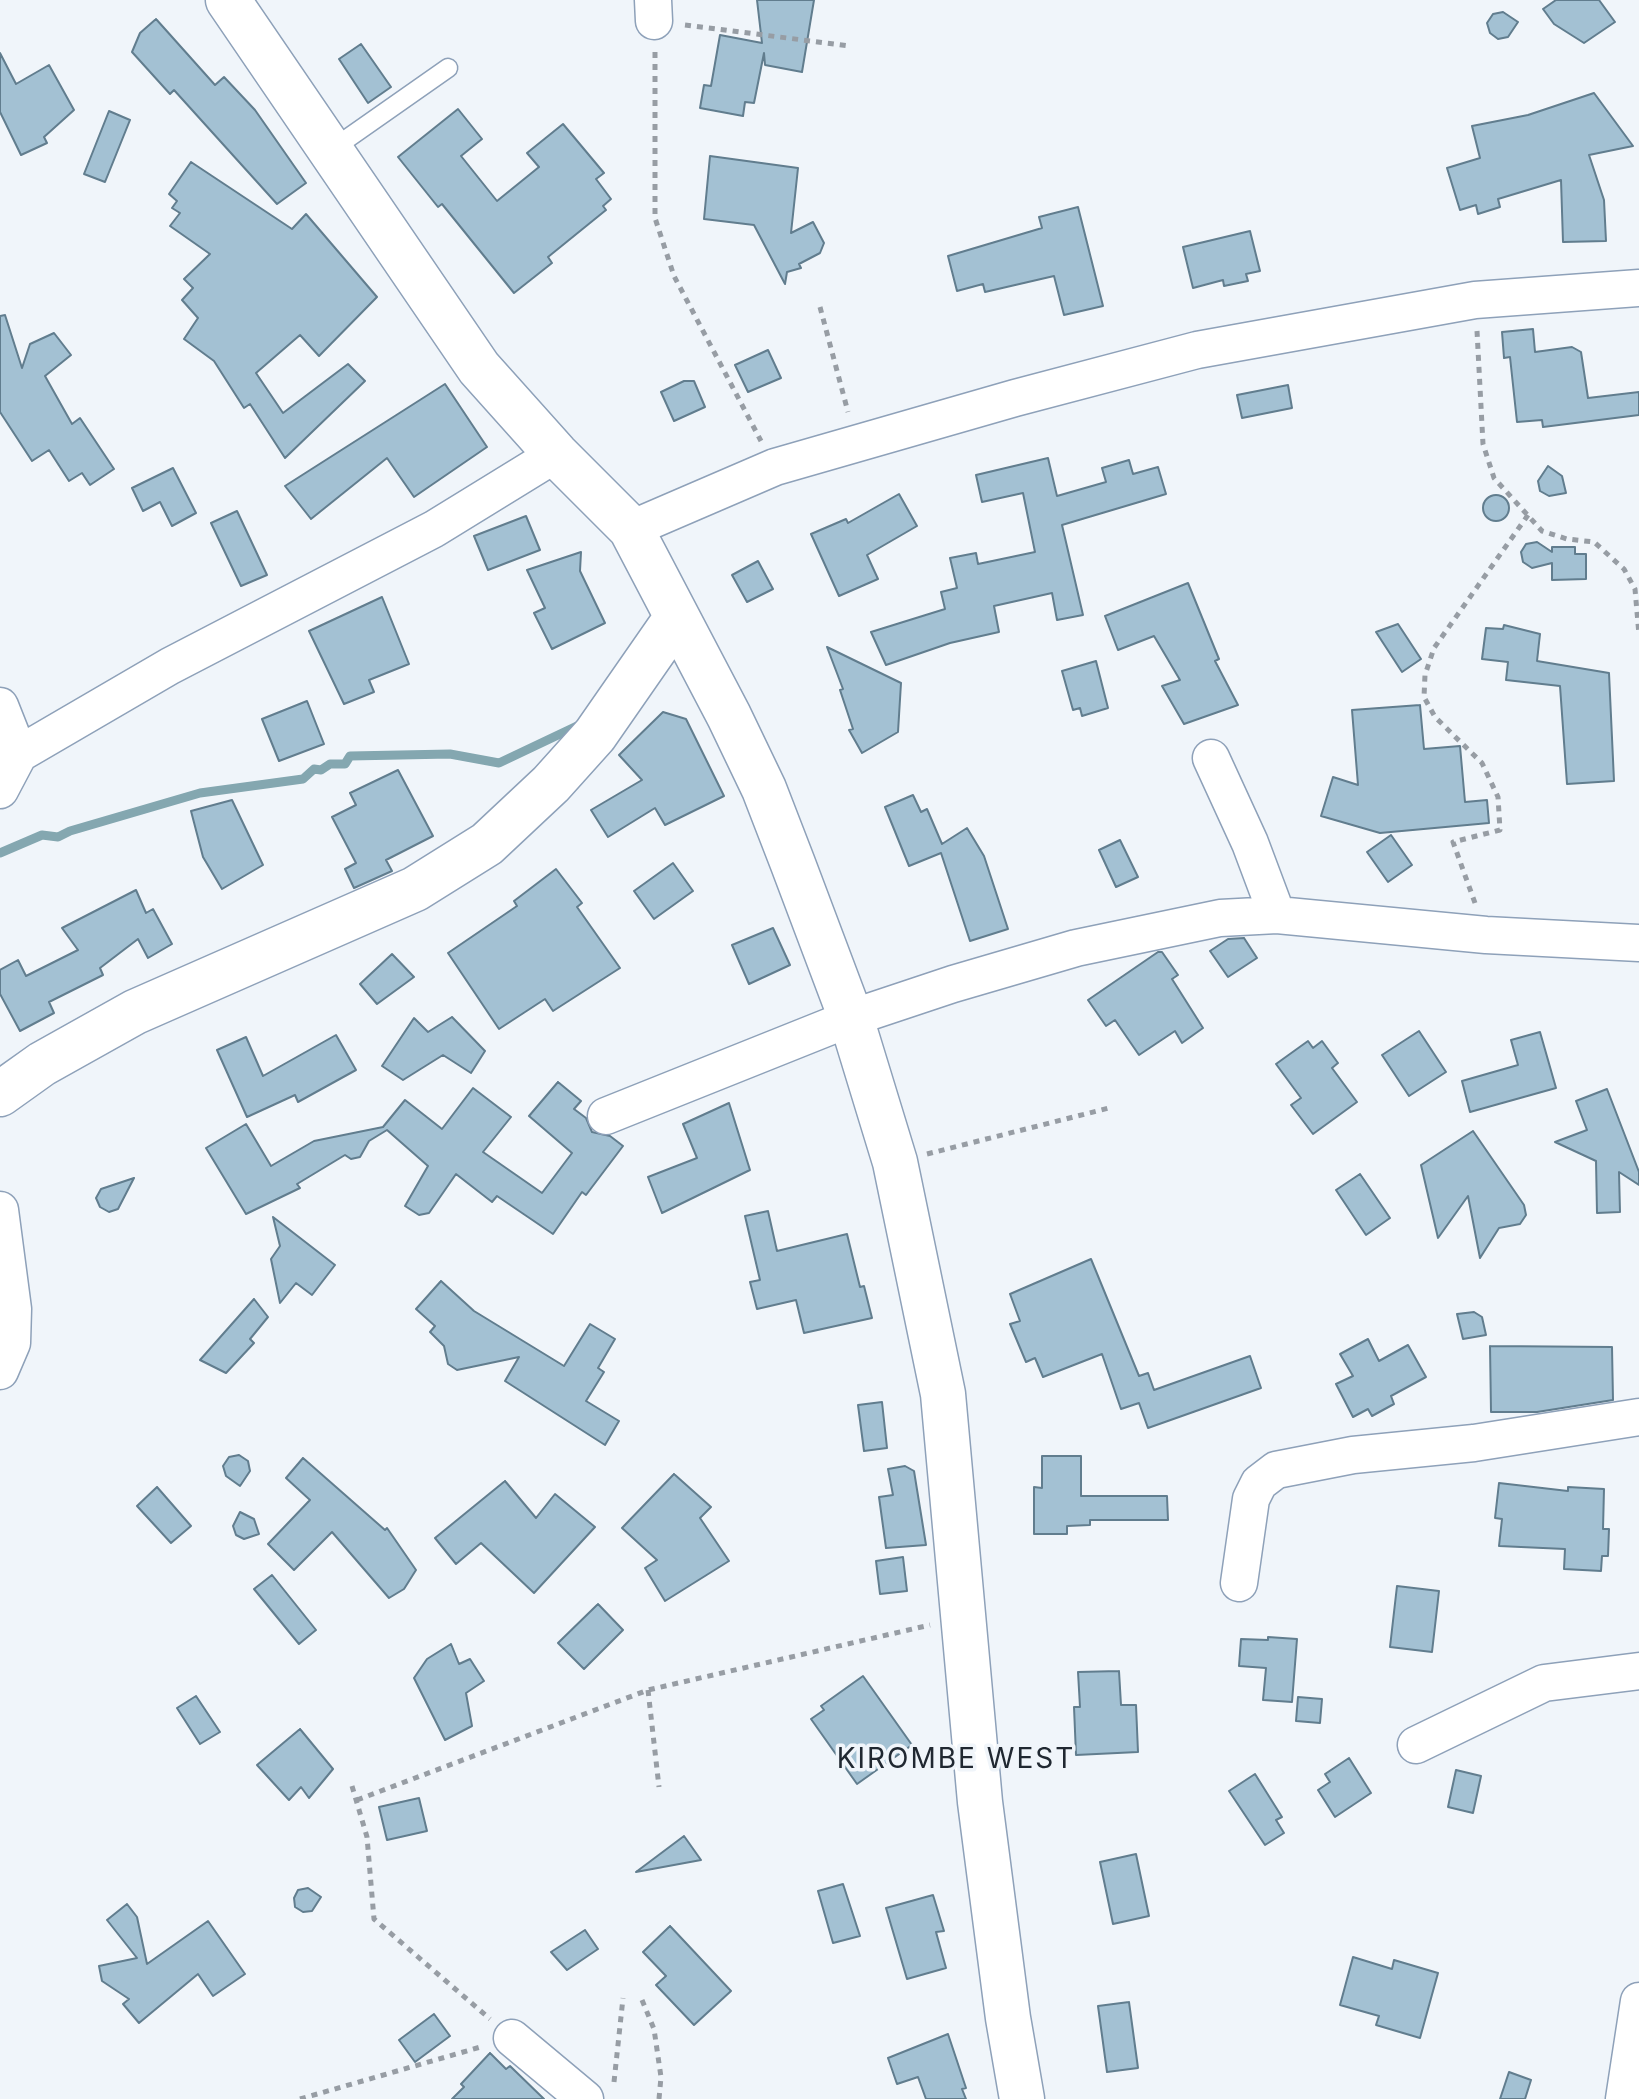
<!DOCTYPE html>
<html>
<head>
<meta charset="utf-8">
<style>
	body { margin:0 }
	canvas { display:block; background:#f0f5fa }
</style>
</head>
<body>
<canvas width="1639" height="2099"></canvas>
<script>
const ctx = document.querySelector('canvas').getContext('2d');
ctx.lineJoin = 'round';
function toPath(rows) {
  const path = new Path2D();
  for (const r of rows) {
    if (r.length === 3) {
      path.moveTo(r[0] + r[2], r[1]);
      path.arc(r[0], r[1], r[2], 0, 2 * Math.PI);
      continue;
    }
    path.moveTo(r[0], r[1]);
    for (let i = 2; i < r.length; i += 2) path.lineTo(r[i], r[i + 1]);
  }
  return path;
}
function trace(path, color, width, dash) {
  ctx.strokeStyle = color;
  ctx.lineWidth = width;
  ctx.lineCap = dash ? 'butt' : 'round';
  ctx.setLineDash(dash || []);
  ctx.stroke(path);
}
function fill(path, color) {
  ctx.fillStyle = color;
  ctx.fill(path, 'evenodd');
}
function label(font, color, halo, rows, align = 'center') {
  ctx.font = font + ' Inter,sans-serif';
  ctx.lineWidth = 7;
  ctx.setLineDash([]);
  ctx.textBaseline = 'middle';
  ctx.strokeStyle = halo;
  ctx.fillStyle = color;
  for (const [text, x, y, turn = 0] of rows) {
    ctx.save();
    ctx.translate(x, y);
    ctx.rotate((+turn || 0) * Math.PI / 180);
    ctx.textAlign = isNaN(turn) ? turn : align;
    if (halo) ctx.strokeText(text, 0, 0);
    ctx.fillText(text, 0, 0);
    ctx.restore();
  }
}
const stream = toPath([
	[0,853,42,835,58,837,70,831,200,793,303,779,314,769,321,770,330,764,345,764,350,756,450,754,499,763,577,726]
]);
const building = toPath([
	[757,0,814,0,802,72,765,65,764,53,754,103,745,102,743,116,700,108,704,85,711,86,720,35,762,43,757,0],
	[1556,0,1599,0,1615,22,1584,43,1554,24,1543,9,1556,0],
	[1503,12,1518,22,1508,37,1498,39,1490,33,1487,23,1493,14,1503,12],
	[156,19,215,85,224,77,255,110,306,183,277,204,174,90,170,94,132,52,140,33,156,19],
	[361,44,391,87,368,103,339,59,361,44],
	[0,53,16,84,49,65,74,110,44,137,47,143,21,155,0,112,0,53],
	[1594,93,1633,146,1589,155,1604,200,1606,241,1563,242,1561,180,1498,199,1500,207,1478,214,1476,205,1460,210,1447,168,1480,158,1472,126,1528,115,1594,93],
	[458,109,482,139,461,156,497,201,539,167,527,153,563,124,604,173,596,179,611,199,603,206,606,210,548,257,552,263,514,293,442,204,438,207,398,157,458,109],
	[109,111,130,120,105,182,84,174,109,111],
	[710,156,798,168,791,233,813,222,824,243,820,253,799,264,801,268,787,272,785,284,754,225,704,219,710,156],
	[191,162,292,229,306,214,377,297,319,356,300,335,256,373,283,413,348,364,365,381,285,458,250,404,244,408,214,361,184,339,198,318,182,300,193,288,184,279,210,254,170,226,180,213,172,208,177,201,169,194,191,162],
	[1078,207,1103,306,1064,315,1054,276,985,292,983,284,957,291,948,256,1042,228,1039,217,1078,207],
	[1250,231,1260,271,1246,274,1248,281,1224,286,1223,280,1193,288,1183,247,1250,231],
	[5,315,22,368,30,344,54,333,71,355,45,376,72,424,80,418,114,469,90,485,82,473,69,481,49,450,32,461,0,412,0,316,5,315],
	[1533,329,1535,352,1572,347,1581,352,1588,398,1639,392,1639,415,1543,427,1542,420,1517,422,1510,357,1504,358,1502,332,1533,329],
	[768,350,781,378,748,392,735,365,768,350],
	[684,381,694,381,705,407,674,421,661,392,684,381],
	[445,384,487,447,414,497,387,458,311,519,285,486,445,384],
	[1288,385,1292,408,1242,418,1237,395,1288,385],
	[1048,458,1057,496,1106,482,1102,468,1129,460,1133,474,1158,467,1166,494,1062,525,1083,615,1057,620,1052,593,994,606,999,632,950,643,886,665,871,632,945,609,941,592,957,588,950,558,976,553,978,564,1035,552,1023,493,982,502,976,475,1048,458],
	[1548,466,1562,476,1566,493,1549,496,1540,491,1538,481,1548,466],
	[173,468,196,513,172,526,160,502,143,511,132,488,173,468],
	[899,494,917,526,867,555,878,579,839,596,811,534,846,519,848,523,899,494],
	[1496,508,13],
	[237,511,267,575,241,586,211,523,237,511],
	[526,516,540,550,488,570,474,536,526,516],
	[1537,542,1552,552,1552,547,1575,547,1575,554,1586,554,1586,579,1552,580,1552,563,1532,568,1523,562,1521,552,1526,544,1537,542],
	[581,552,580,571,605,623,552,649,534,613,545,608,527,570,581,552],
	[758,561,773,589,747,602,732,575,758,561],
	[1188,583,1219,659,1215,661,1238,705,1184,724,1162,686,1180,680,1154,636,1118,650,1105,616,1188,583],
	[382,597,409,664,369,680,374,692,344,704,309,631,382,597],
	[1398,624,1421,659,1402,672,1376,632,1398,624],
	[1504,625,1540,634,1537,661,1609,673,1614,781,1567,784,1560,686,1506,680,1508,662,1482,659,1486,628,1503,629,1504,625],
	[827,647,901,683,898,732,862,753,849,730,853,729,840,690,843,689,827,647],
	[1096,661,1108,708,1082,716,1080,708,1073,710,1062,671,1096,661],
	[307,701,324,744,279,761,262,719,307,701],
	[1420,705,1424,749,1460,746,1465,802,1487,800,1489,823,1380,833,1321,816,1333,777,1358,785,1352,710,1420,705],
	[663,712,686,719,724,796,665,825,655,808,608,837,591,810,642,780,619,755,663,712],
	[398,770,433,836,386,860,392,871,354,888,345,869,356,863,332,817,356,805,350,793,398,770],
	[913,795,921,812,927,809,942,844,967,828,984,856,1008,929,970,941,941,853,909,866,885,807,913,795],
	[232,800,263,865,222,889,203,857,191,811,232,800],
	[1391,835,1412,865,1388,882,1367,852,1391,835],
	[1120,840,1138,877,1116,887,1099,850,1120,840],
	[673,863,693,891,654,919,634,891,673,863],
	[556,869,582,903,577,907,620,968,553,1011,545,999,499,1029,448,953,517,906,514,901,556,869],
	[136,890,146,913,153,909,172,944,148,958,138,939,100,968,103,975,49,1002,54,1013,20,1031,0,994,0,970,18,960,26,976,78,950,62,928,136,890],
	[773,928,790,965,749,984,732,945,773,928],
	[1244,938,1257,958,1228,977,1210,951,1228,939,1244,938],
	[1158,952,1162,952,1178,975,1172,979,1203,1028,1182,1043,1175,1031,1139,1055,1115,1020,1106,1026,1088,1000,1158,952],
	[392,954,414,977,377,1004,360,984,392,954],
	[452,1017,485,1051,471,1073,443,1055,403,1080,382,1066,414,1018,428,1032,452,1017],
	[1419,1031,1446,1072,1409,1096,1382,1055,1419,1031],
	[1540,1032,1556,1088,1470,1112,1462,1081,1518,1065,1511,1040,1540,1032],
	[336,1035,356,1070,298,1102,295,1095,247,1117,217,1050,246,1037,263,1076,336,1035],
	[1308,1041,1313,1048,1322,1041,1338,1063,1332,1068,1357,1102,1313,1134,1291,1105,1301,1098,1276,1064,1308,1041],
	[558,1082,581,1101,574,1109,586,1118,592,1132,610,1136,623,1146,586,1195,582,1192,553,1234,497,1196,492,1202,456,1174,429,1213,419,1215,405,1206,428,1166,387,1130,369,1141,360,1157,351,1159,345,1155,297,1184,300,1188,246,1214,206,1148,246,1124,271,1166,314,1141,383,1127,405,1100,442,1129,473,1088,511,1117,483,1152,542,1193,572,1153,529,1116,558,1082],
	[1607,1089,1639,1172,1639,1185,1619,1172,1620,1212,1597,1213,1596,1161,1555,1142,1587,1130,1576,1101,1607,1089],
	[729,1103,750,1170,662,1213,648,1177,697,1158,683,1124,729,1103],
	[1473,1131,1524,1205,1526,1215,1520,1224,1499,1228,1480,1258,1468,1196,1438,1238,1421,1165,1473,1131],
	[1360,1174,1390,1218,1366,1235,1336,1190,1360,1174],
	[134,1178,118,1209,109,1212,100,1207,96,1198,101,1189,134,1178],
	[768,1211,777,1251,847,1234,860,1287,864,1286,872,1318,804,1333,796,1300,757,1309,750,1282,760,1280,745,1216,768,1211],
	[273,1217,335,1265,312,1295,296,1283,280,1303,271,1259,280,1246,273,1217],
	[1091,1259,1139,1376,1148,1373,1154,1390,1250,1356,1261,1388,1148,1428,1139,1403,1121,1409,1102,1354,1043,1377,1035,1358,1026,1362,1010,1324,1020,1321,1010,1294,1091,1259],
	[441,1281,474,1311,564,1366,590,1324,615,1339,598,1368,604,1372,586,1401,619,1421,605,1445,505,1381,519,1357,457,1370,448,1364,444,1346,430,1332,435,1326,416,1309,441,1281],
	[254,1299,268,1317,250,1339,254,1343,226,1373,200,1360,254,1299],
	[1474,1312,1482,1317,1486,1335,1463,1339,1457,1314,1474,1312],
	[1368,1339,1379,1361,1408,1345,1426,1377,1391,1396,1394,1404,1372,1416,1368,1409,1353,1417,1336,1384,1353,1376,1340,1354,1368,1339],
	[1490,1346,1612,1347,1613,1400,1537,1412,1491,1412,1490,1346],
	[882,1402,887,1448,864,1451,858,1405,882,1402],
	[239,1455,248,1461,250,1471,240,1486,226,1476,223,1466,229,1457,239,1455],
	[1042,1456,1081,1456,1081,1496,1167,1496,1168,1520,1090,1520,1090,1525,1067,1526,1067,1534,1034,1534,1034,1487,1042,1488,1042,1456],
	[303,1458,385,1530,387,1528,416,1570,404,1589,389,1598,332,1532,294,1570,268,1544,310,1500,286,1478,303,1458],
	[905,1466,914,1471,926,1545,886,1548,879,1497,893,1495,888,1469,905,1466],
	[674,1474,711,1507,700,1518,729,1561,665,1601,645,1568,657,1560,622,1528,674,1474],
	[505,1481,536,1518,555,1494,595,1527,534,1593,481,1543,456,1564,435,1538,505,1481],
	[1499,1483,1568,1491,1568,1487,1604,1489,1603,1529,1609,1529,1608,1556,1602,1556,1601,1571,1564,1569,1565,1549,1499,1546,1502,1519,1495,1518,1499,1483],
	[157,1487,191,1526,171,1543,137,1506,157,1487],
	[240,1512,254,1519,259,1534,244,1539,236,1535,233,1526,240,1512],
	[903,1557,907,1591,880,1594,876,1561,903,1557],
	[272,1575,316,1630,299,1644,254,1589,272,1575],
	[1397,1586,1439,1591,1432,1652,1390,1647,1397,1586],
	[598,1604,623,1630,584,1669,558,1643,598,1604],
	[1268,1637,1297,1639,1292,1702,1263,1700,1266,1668,1239,1666,1241,1639,1268,1640,1268,1637],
	[451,1644,459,1664,470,1659,484,1681,466,1693,472,1726,445,1740,414,1678,427,1659,451,1644],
	[1119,1671,1121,1705,1136,1705,1138,1752,1076,1755,1074,1707,1080,1707,1078,1672,1119,1671],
	[863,1676,912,1745,857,1784,811,1719,824,1710,821,1706,863,1676],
	[196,1696,220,1732,200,1744,177,1708,196,1696],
	[1298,1697,1322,1699,1320,1723,1296,1721,1298,1697],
	[300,1729,333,1769,309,1798,301,1787,289,1800,257,1765,300,1729],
	[1349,1758,1371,1793,1335,1817,1318,1790,1330,1782,1325,1774,1349,1758],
	[1456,1770,1481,1776,1473,1813,1448,1807,1456,1770],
	[1255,1774,1282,1817,1276,1820,1284,1833,1265,1845,1229,1791,1255,1774],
	[419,1798,427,1831,387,1840,379,1807,419,1798],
	[684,1836,701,1860,636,1872,684,1836],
	[1136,1854,1149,1916,1113,1924,1100,1862,1136,1854],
	[843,1884,860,1936,833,1943,818,1891,843,1884],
	[308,1888,321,1897,312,1911,303,1912,295,1907,294,1898,298,1890,308,1888],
	[933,1895,944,1931,936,1932,946,1968,907,1979,886,1908,933,1895],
	[127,1904,137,1917,147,1964,208,1921,245,1974,213,1996,198,1974,139,2023,123,2004,129,1999,102,1981,99,1966,137,1958,107,1920,127,1904],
	[670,1926,731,1991,694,2025,656,1985,666,1976,643,1952,670,1926],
	[585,1930,598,1949,567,1970,551,1952,585,1930],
	[1353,1957,1392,1969,1394,1960,1438,1973,1420,2038,1376,2025,1379,2016,1340,2005,1353,1957],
	[1129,2002,1138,2068,1107,2072,1098,2006,1129,2002],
	[434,2014,450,2036,415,2062,399,2040,434,2014],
	[948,2034,966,2088,962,2089,966,2099,926,2099,918,2077,897,2084,888,2058,948,2034],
	[490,2053,506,2069,510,2066,544,2099,452,2099,464,2087,461,2084,490,2053],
	[1509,2072,1531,2080,1525,2099,1500,2099,1509,2072]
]);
const path = toPath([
	[685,25,850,46],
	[655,52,655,218,674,276,761,441],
	[820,307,848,412],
	[1477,331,1483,444,1494,478,1542,531,1567,539,1594,542,1624,569,1635,589,1639,635],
	[1475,903,1453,842,1500,830,1498,797,1482,763,1435,717,1424,697,1425,675,1434,648,1528,515],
	[927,1154,1109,1108],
	[648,1690,659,1787],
	[352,1786,367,1837,374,1919,490,2019],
	[357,1800,648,1690,930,1625],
	[642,2000,654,2029,661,2077,659,2099],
	[614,2082,623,1998],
	[300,2099,484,2046]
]);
const service = toPath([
	[331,150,448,68]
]);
const minor = toPath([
	[653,0,654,21],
	[631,529,775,467,1015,398,1197,350,1475,300,1639,288],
	[0,706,19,754],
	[1211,758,1250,843,1277,915],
	[0,790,19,754,170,666,434,529,556,454],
	[606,1116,851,1018,953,984,1076,948,1220,918,1277,915,1486,935,1639,943],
	[0,1210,13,1309,12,1343,0,1371],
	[1239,1583,1251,1499,1259,1483,1276,1470,1353,1455,1474,1443,1639,1417],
	[1416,1745,1544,1683,1639,1671],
	[512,2038,585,2099],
	[1624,2099,1639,2001]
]);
const tertiary = toPath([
	[228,0,479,368,556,454,631,529,729,716,764,789,793,864,851,1018,895,1162,943,1394,980,1802,1008,2018,1022,2099],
	[0,1094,42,1064,135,1012,415,889,487,844,551,784,595,735,677,617]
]);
const quarterNames = [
	["KIROMBE WEST",956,1760]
];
trace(stream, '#84a7b0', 9);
fill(building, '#a3c1d3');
trace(building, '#617d8e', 2);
trace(service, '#8ea1b9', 21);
trace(minor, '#8ea1b9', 39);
trace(tertiary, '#8ea1b9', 47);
trace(path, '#979da4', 5, [6, 6]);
trace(service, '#fff', 18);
trace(minor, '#fff', 36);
trace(tertiary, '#fff', 44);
ctx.letterSpacing = '2px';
label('28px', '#202831', '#f0f5fa', quarterNames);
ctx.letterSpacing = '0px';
</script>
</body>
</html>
